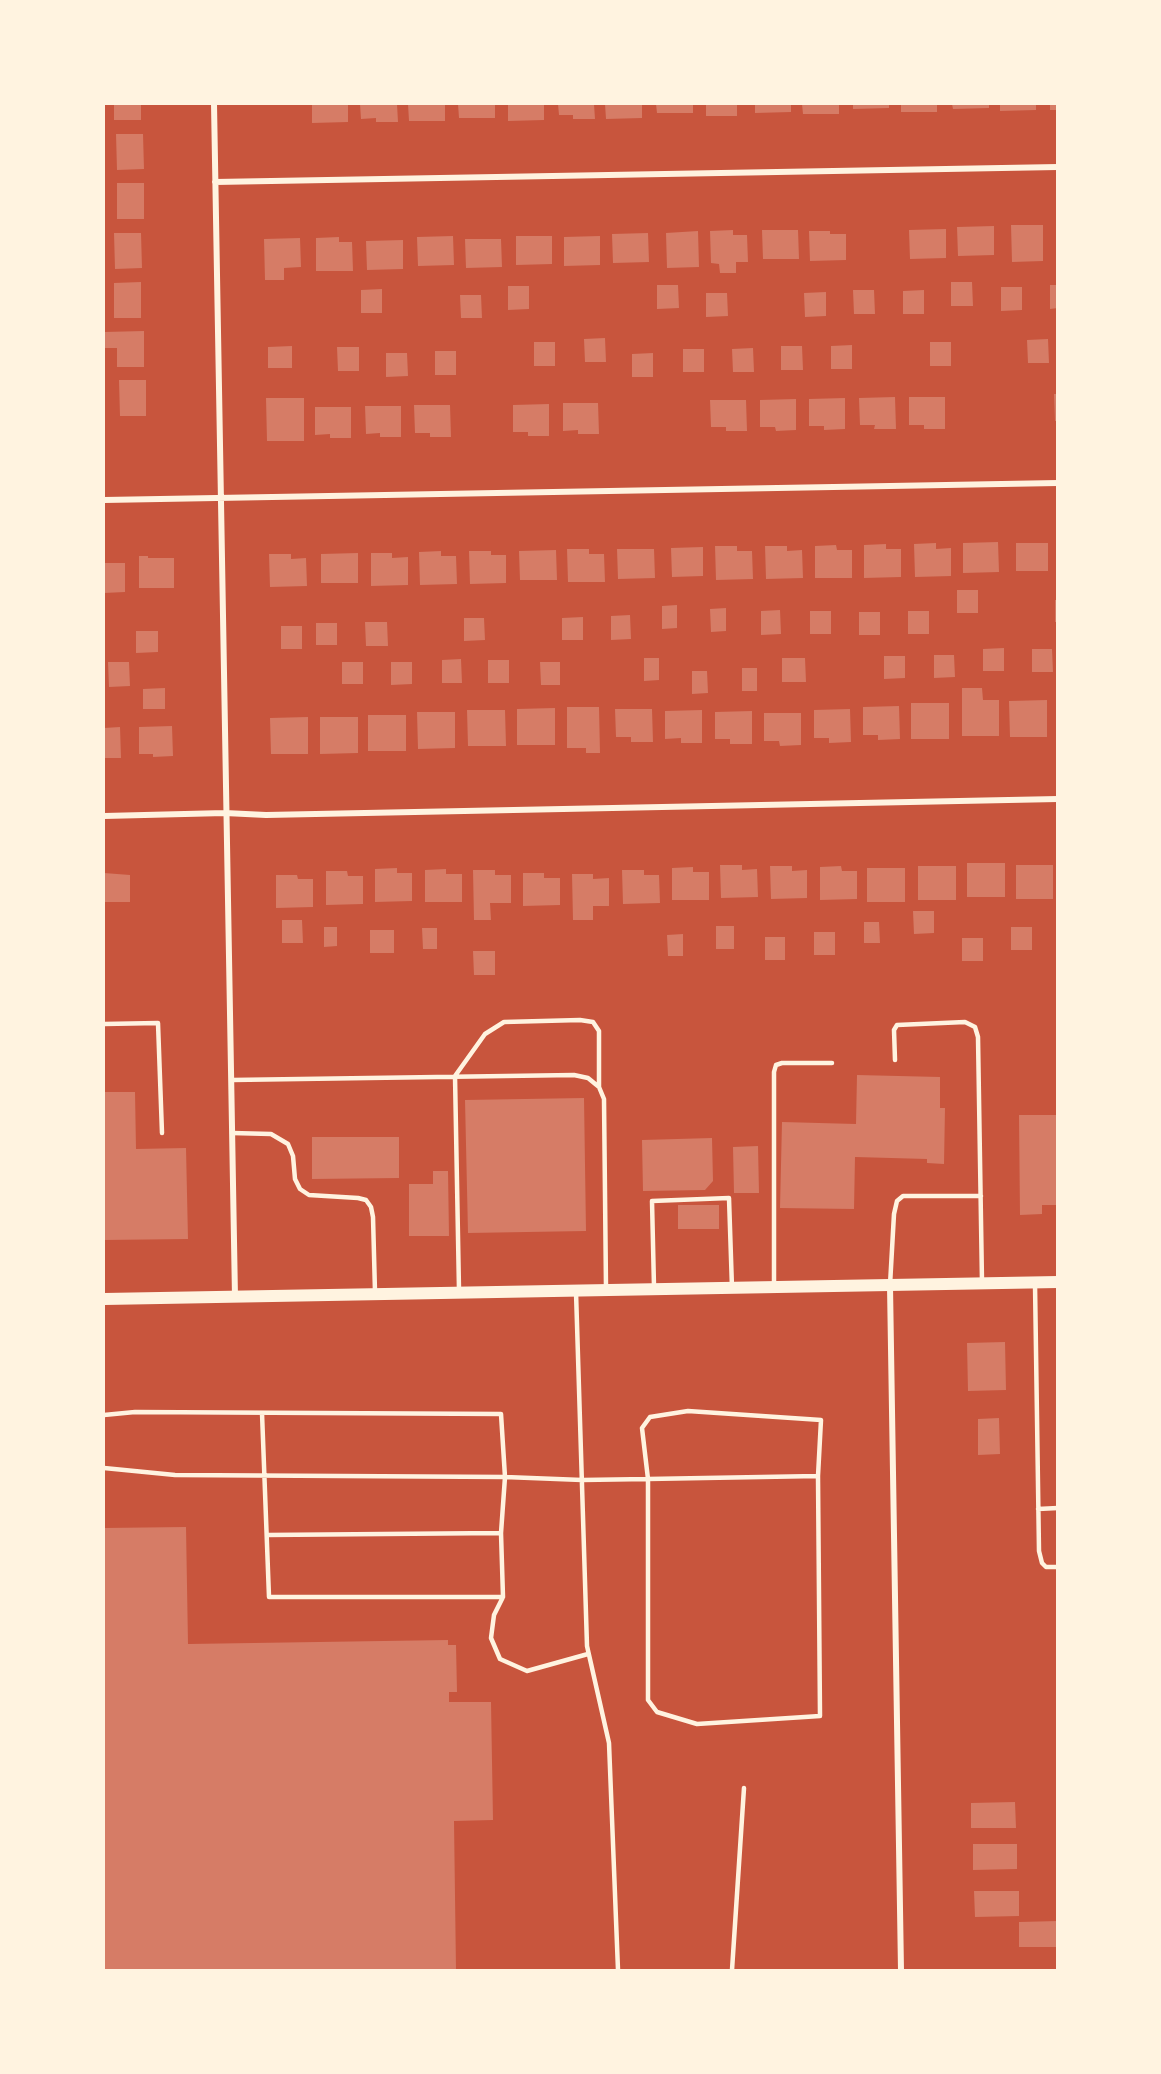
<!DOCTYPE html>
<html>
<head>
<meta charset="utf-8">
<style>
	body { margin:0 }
	#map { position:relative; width:1161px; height:2074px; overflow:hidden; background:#c8553d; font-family:"Zilla Slab",serif }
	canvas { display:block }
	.frame { position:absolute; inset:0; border:105px solid #fff3e0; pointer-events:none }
</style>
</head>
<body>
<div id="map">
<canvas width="1161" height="2074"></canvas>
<div class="frame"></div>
</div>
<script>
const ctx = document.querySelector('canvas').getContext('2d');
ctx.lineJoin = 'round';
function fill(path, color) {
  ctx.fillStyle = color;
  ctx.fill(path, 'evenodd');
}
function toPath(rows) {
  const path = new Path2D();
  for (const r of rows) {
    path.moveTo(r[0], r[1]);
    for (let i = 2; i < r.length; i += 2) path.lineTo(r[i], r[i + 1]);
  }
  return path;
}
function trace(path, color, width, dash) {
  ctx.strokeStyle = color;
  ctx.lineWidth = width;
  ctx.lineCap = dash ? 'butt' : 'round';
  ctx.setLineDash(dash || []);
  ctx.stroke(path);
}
const building = toPath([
	[114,104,141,104,141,120,114,120],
	[312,104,348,104,348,122,312,123],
	[360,104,397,104,398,122,376,122,376,118,361,119],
	[408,104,445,104,445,121,409,121],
	[458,104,495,104,495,118,459,118],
	[508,104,544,104,544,120,508,121],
	[558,104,594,104,595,119,573,119,573,115,559,115],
	[605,104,642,104,642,118,606,119],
	[656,104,693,104,693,113,657,113],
	[706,104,737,104,737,116,706,116],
	[755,104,791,104,791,112,755,113],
	[802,104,839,104,839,114,803,114],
	[853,104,889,104,889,108,853,109],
	[901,104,937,104,937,112,901,112],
	[952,104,989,104,989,108,953,109],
	[1000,104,1036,104,1036,110,1000,111],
	[1050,104,1058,104,1058,110,1050,110],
	[116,134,143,134,144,169,117,170],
	[117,183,144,183,144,219,117,219],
	[1011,225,1043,225,1043,261,1012,262],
	[994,226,994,255,958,256,957,227],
	[946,229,946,258,910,259,909,230],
	[733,230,733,235,747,235,748,262,736,262,736,273,720,273,719,264,711,263,710,231],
	[762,230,798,230,799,259,763,259],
	[698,231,699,267,667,268,666,233],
	[809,231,830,231,830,234,846,234,846,260,810,261],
	[114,233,141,233,142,268,115,269],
	[648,233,649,262,613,263,612,234],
	[453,236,454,265,418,266,417,237],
	[516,236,552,236,552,264,516,265],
	[600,236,600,265,564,266,564,237],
	[339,237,339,242,352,242,353,271,316,271,316,238],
	[300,238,301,267,284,268,284,280,265,280,264,239],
	[465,239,501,239,502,267,466,268],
	[403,240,403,269,367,270,366,241],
	[141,282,141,318,114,318,114,283],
	[951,282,972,282,973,306,951,306],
	[657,285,678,285,679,308,657,309],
	[1050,285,1058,285,1058,308,1050,309],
	[508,286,529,286,529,309,508,310],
	[1001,287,1022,287,1022,310,1001,311],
	[382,289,382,313,361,313,361,290],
	[853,290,874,290,875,314,854,314],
	[924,290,924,314,903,314,903,291],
	[826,292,826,316,805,317,804,293],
	[706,293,727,293,728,316,706,317],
	[460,295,481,295,482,318,461,318],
	[144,331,144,367,117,367,117,348,104,348,104,332],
	[605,338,606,362,585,362,584,339],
	[1048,339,1049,363,1028,363,1027,340],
	[534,342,555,342,555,366,534,366],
	[930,342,951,342,951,366,930,366],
	[852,345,852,369,831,369,831,346],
	[292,346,292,368,268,368,268,347],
	[781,346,802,346,803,370,781,370],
	[337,347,359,347,359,371,338,371],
	[753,348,754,372,733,372,732,349],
	[683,349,704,349,704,372,683,372],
	[435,351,456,351,456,375,435,375],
	[386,353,407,353,408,376,386,377],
	[653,353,653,377,632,377,632,354],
	[119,380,146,380,146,416,120,416],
	[1054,394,1058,394,1058,421,1055,421],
	[895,397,896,429,874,429,875,425,860,425,859,398],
	[909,397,945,397,945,429,924,429,924,425,909,425],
	[266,398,304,398,304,441,267,441],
	[845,398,845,429,824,430,824,426,809,426,809,399],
	[796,399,796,430,776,431,775,427,760,427,760,400],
	[710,400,746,400,747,431,726,431,726,427,711,427],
	[563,403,598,403,599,434,578,434,578,430,563,431],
	[549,404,549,436,528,436,528,432,513,432,513,405],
	[414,405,450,405,451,437,430,437,430,433,415,433],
	[365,406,401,406,401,437,380,437,380,433,366,434],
	[315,407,351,407,351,438,330,438,330,434,315,435],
	[998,542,999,572,963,573,963,543],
	[936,543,936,549,951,548,951,576,915,577,914,544],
	[1016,543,1048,543,1048,571,1016,571],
	[886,544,886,549,901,549,901,577,864,578,864,545],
	[836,545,837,550,852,550,852,578,815,578,815,546],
	[715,546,737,546,737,551,752,551,753,579,716,580],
	[765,546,787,546,787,551,802,550,803,578,766,579],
	[703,547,703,576,672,577,671,548],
	[567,549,589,549,589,554,604,554,605,582,568,582],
	[617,549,654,549,655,578,618,579],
	[556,550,557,580,520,580,519,551],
	[441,551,441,556,456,556,457,584,420,585,419,552],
	[469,551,491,551,491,555,506,555,506,583,470,584],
	[358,553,358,583,321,583,321,554],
	[371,553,392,553,392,558,408,557,408,585,371,586],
	[269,554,291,554,291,559,306,558,307,586,270,587],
	[139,556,148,556,148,558,174,558,174,588,139,588],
	[104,563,125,563,125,592,104,593],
	[957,590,978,590,978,613,957,613],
	[1055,600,1058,600,1058,622,1055,622],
	[677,605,677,628,662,629,662,606],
	[726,608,726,631,711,632,710,609],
	[780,610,781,634,761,635,761,611],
	[810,611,831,611,831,634,810,634],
	[908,611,929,611,929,634,908,634],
	[859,612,880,612,880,635,859,635],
	[630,615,631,639,611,640,611,616],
	[583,617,583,640,562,640,562,618],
	[464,618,484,618,485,640,464,641],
	[365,622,387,622,388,646,366,646],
	[316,623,337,623,337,645,316,645],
	[281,626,302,626,302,649,281,649],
	[136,631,158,631,158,652,136,653],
	[1004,648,1004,671,983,671,983,649],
	[1032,649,1052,649,1053,672,1032,672],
	[934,655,954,655,955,677,934,678],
	[884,656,905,656,905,678,884,679],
	[644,658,659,658,659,680,644,681],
	[782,658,805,658,806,682,782,682],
	[461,659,462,683,442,683,442,660],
	[488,660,509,660,509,683,488,683],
	[108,662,129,662,130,686,109,687],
	[342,662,363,662,363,684,342,684],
	[391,662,412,662,412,684,391,685],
	[540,662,560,662,560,685,541,685],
	[742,668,757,668,757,691,742,691],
	[692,671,707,671,708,693,692,694],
	[165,688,165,709,143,709,143,689],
	[962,688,982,688,983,700,999,700,999,736,962,736],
	[1047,700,1047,737,1010,737,1009,701],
	[911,703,949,703,949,739,911,739],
	[899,706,900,739,878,740,878,735,863,735,863,707],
	[567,707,599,707,600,753,586,753,586,748,567,748],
	[555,708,555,745,517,745,517,709],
	[615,709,652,709,653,742,631,742,631,737,616,737],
	[850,709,851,742,829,743,829,738,814,738,814,710],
	[467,710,505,710,506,746,468,746],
	[702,710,702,743,681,743,681,738,665,739,665,711],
	[752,711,752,744,730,744,730,739,715,739,715,712],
	[417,712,455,712,455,748,418,749],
	[764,713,801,713,801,745,780,746,779,741,764,741],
	[368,715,406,715,406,751,368,751],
	[308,717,308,754,271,754,270,718],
	[320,717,358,717,358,753,320,754],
	[172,726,173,756,153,757,153,754,139,754,139,727],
	[120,727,121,758,104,758,104,728],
	[967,863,1005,863,1005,897,967,897],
	[720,865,742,865,742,870,757,869,758,897,721,898],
	[1016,865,1053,865,1053,899,1016,899],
	[770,866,792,866,792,871,807,870,807,898,771,899],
	[841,866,842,871,857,871,857,899,820,900,820,867],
	[918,866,956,866,956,900,918,900],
	[693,867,693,872,709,872,709,900,672,900,672,868],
	[397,868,397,873,412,873,412,901,375,902,375,869],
	[867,868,905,868,905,902,867,902],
	[446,869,446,874,462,874,462,902,425,902,425,870],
	[473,870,495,870,495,875,511,875,511,903,490,903,491,920,474,920],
	[622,870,644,870,644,875,659,875,660,903,623,904],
	[326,871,347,871,348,876,363,876,363,904,326,905],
	[104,873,130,875,130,902,104,902],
	[523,873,544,873,544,878,560,878,560,905,523,906],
	[572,874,593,874,593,879,609,878,609,906,593,906,593,920,573,920],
	[276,875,297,875,298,879,313,879,313,907,276,908],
	[913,911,934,911,934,933,914,934],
	[282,920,302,920,303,943,282,943],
	[864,922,879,922,880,943,864,943],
	[716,926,734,926,734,949,716,949],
	[324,927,337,927,337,946,324,947],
	[1011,927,1032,927,1032,950,1011,950],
	[422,928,437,928,437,949,423,949],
	[370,930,394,930,394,953,370,953],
	[814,932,835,932,835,955,814,955],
	[683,934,683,956,668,956,667,935],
	[765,937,785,937,785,960,765,960],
	[962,938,983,938,983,961,962,961],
	[473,951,495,951,495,975,474,975],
	[857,1075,940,1077,940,1108,945,1108,944,1164,927,1163,927,1159,855,1157,854,1209,780,1208,782,1122,856,1124],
	[104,1092,135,1092,136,1149,186,1148,188,1239,104,1240],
	[584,1098,586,1231,468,1233,465,1100],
	[1019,1115,1058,1115,1058,1205,1042,1205,1042,1214,1020,1215],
	[312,1137,399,1137,399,1178,312,1179],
	[712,1138,713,1181,705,1190,643,1191,642,1140],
	[758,1146,759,1193,734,1193,733,1147],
	[433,1171,448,1171,449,1236,409,1236,409,1184,433,1184],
	[678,1205,719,1205,719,1229,678,1229],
	[1005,1342,1006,1390,968,1391,967,1343],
	[999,1418,1000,1454,978,1455,978,1419],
	[186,1527,188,1644,448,1640,448,1645,456,1645,457,1692,449,1692,449,1702,491,1702,493,1820,454,1821,456,1970,104,1970,104,1528],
	[1015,1802,1016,1828,971,1828,971,1803],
	[973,1844,1017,1844,1017,1869,973,1870],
	[974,1891,1019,1891,1019,1916,975,1917],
	[1058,1921,1058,1947,1019,1947,1019,1922]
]);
const service = toPath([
	[104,1024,158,1023,162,1133],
	[895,1060,894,1030,897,1025,965,1022,975,1027,978,1037,982,1282],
	[232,1080,574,1075,588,1078,599,1087,604,1099,606,1288],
	[232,1133,271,1134,288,1144,293,1156,295,1179,300,1189,309,1195,358,1198,366,1200,371,1207,373,1217,375,1292],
	[1035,1284,1039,1551,1042,1563,1046,1567,1058,1567],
	[890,1285,894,1214,897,1201,903,1196,981,1196],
	[654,1287,652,1201,729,1198,732,1288],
	[774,1287,774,1072,776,1065,782,1063,832,1063],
	[459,1290,455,1076,485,1034,504,1022,580,1020,593,1022,599,1031,599,1087],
	[576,1292,587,1646,609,1743,618,1970],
	[262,1413,269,1597,503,1597],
	[104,1415,135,1412,501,1414,505,1477,582,1480,648,1479,818,1476,820,1716,697,1724,657,1712,648,1700,648,1479,642,1428,650,1417,688,1411,821,1420,818,1476],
	[104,1468,175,1475,505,1477,501,1533,503,1597,494,1615,491,1638,500,1659,527,1671,588,1654],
	[1038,1509,1058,1508],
	[267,1535,501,1533],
	[732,1970,744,1788]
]);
const minor = toPath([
	[214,104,235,1297],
	[215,182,1058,167],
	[104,500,1058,483],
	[104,816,225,813,266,815,1058,799],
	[890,1286,901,1970]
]);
const secondary = toPath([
	[104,1299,1058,1282]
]);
fill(building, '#d67c66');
trace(service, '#fff3e0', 4.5);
trace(minor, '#fff3e0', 6);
trace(secondary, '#fff3e0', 12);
</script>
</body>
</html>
